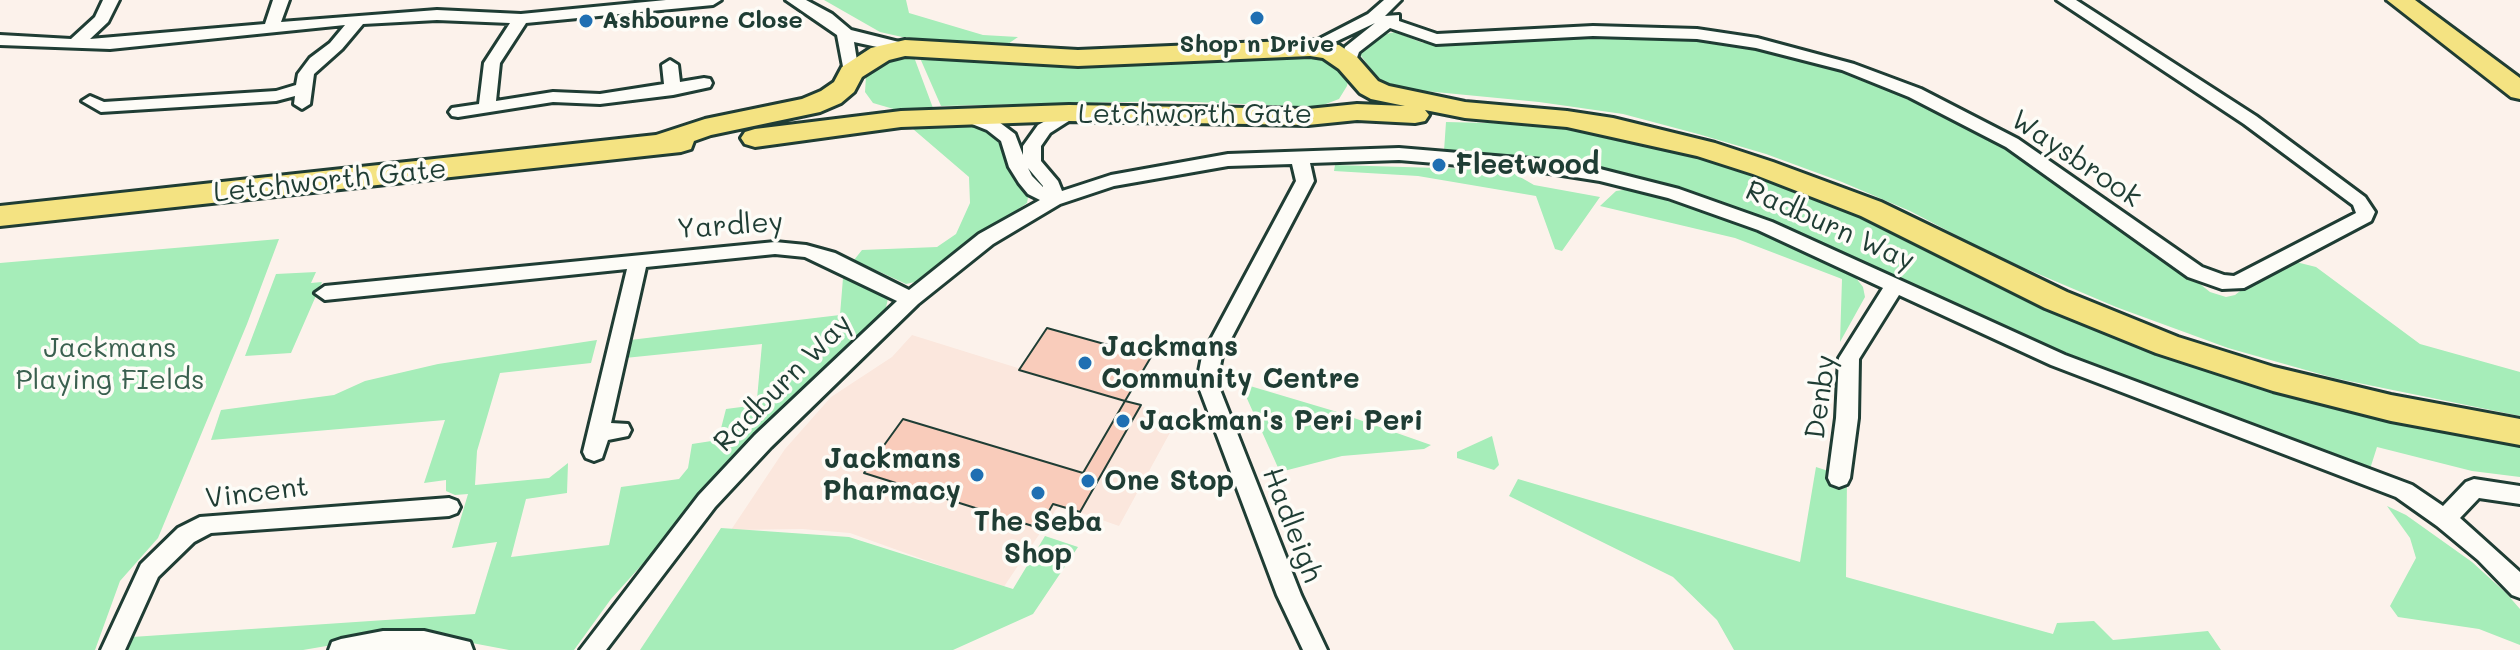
<!DOCTYPE html>
<html>
<head>
<meta charset="utf-8">
<style>
	body { margin:0 }
	canvas { display:block; background:#fcf2eb }
</style>
</head>
<body>
<canvas width="2520" height="650"></canvas>
<script>
const ctx = document.querySelector('canvas').getContext('2d');
ctx.lineJoin = 'round';
function fill(path, color) {
  ctx.fillStyle = color;
  ctx.fill(path, 'evenodd');
}
function toPath(rows) {
  const path = new Path2D();
  for (const r of rows) {
    path.moveTo(r[0], r[1]);
    for (let i = 2; i < r.length; i += 2) path.lineTo(r[i], r[i + 1]);
  }
  return path;
}
function trace(path, color, width, dash) {
  ctx.strokeStyle = color;
  ctx.lineWidth = width;
  ctx.lineCap = dash ? 'butt' : 'round';
  ctx.setLineDash(dash || []);
  ctx.stroke(path);
}
function label(font, color, halo, rows, align = 'center') {
  ctx.font = font + ' Mali,sans-serif';
  ctx.lineWidth = 7;
  ctx.setLineDash([]);
  ctx.textBaseline = 'middle';
  ctx.strokeStyle = halo;
  ctx.fillStyle = color;
  for (const [text, x, y, turn = 0] of rows) {
    ctx.save();
    ctx.translate(x, y);
    ctx.rotate((+turn || 0) * Math.PI / 180);
    ctx.textAlign = isNaN(turn) ? turn : align;
    if (halo) ctx.strokeText(text, 0, 0);
    ctx.fillText(text, 0, 0);
    ctx.restore();
  }
}
const built = toPath([
	[912,335,1178,418,1119,526,1059,505,1003,588,850,533,802,529,731,530,785,449,831,397,892,357]
]);
const green = toPath([
	[824,0,906,0,909,13,983,35,1018,37,1005,46,902,37,880,32],
	[1395,32,1423,43,1616,34,1672,36,1764,49,1848,71,1889,86,1988,135,2175,264,2210,292,2226,297,2235,295,2248,285,2296,262,2316,267,2420,344,2520,372,2520,416,2334,378,2228,348,2116,307,1996,256,1910,211,1842,182,1766,154,1698,134,1623,114,1539,102,1404,89,1379,80,1359,53,1367,44,1382,35],
	[1221,55,1323,55,1349,76,1347,86,1339,99,1318,107,1170,101,941,106,920,58,1060,63,1167,62],
	[914,57,933,108,897,110,873,103,865,92,866,76,892,60],
	[1446,122,1528,124,1583,131,1692,152,1756,173,2379,417,2438,431,2520,444,2520,477,2472,471,2377,447,2370,469,2047,347,1765,219,1677,188,1573,163,1444,151],
	[974,126,1006,142,1029,192,1027,203,919,281,906,284,854,260,862,250,937,247,956,234,970,203,969,177,913,129],
	[1335,165,1508,170,1534,185,1600,197,1562,251,1555,249,1536,196,1418,176,1334,171],
	[1630,189,1735,222,1856,278,1863,287,1865,297,1840,342,1842,279,1735,238,1600,206,1616,191],
	[279,239,247,324,158,538,120,581,95,650,0,650,0,263],
	[316,272,311,283,322,282,291,353,245,356,276,274],
	[843,278,878,290,888,299,885,311,749,446,611,599,574,650,509,650,435,636,385,636,303,650,128,650,132,637,475,614,497,542,452,548,468,494,455,495,446,491,446,480,424,483,445,420,211,440,221,410,334,395,365,381,438,364,597,340,591,363,500,373,477,451,475,485,549,478,568,463,567,493,526,499,511,557,609,545,621,487,679,479,688,468,692,444,718,440,726,409,749,406,757,399,762,344,625,358,630,340,840,315],
	[1240,383,1334,411,1431,445,1424,449,1342,456,1280,472],
	[1492,436,1499,465,1494,470,1457,458,1457,452],
	[1816,467,1847,477,1846,577,2053,634,2057,623,2094,621,2113,640,2208,631,2221,650,1734,650,1717,620,1673,577,1509,496,1518,479,1800,562],
	[2387,506,2406,515,2472,562,2506,593,2520,609,2520,645,2479,629,2398,617,2390,606,2416,558,2410,538],
	[721,528,849,537,1013,589,1045,536,1078,547,1033,614,953,650,640,650]
]);
const building = toPath([
	[1047,328,1151,357,1125,401,1141,405,1080,512,1053,504,1039,528,864,473,903,419,1083,473,1125,401,1019,370,1047,328]
]);
const minor = toPath([
	[103,0,119,0,108,22,90,39,265,24,273,0,289,0,281,22,437,10,521,14,666,0,721,0,713,5,526,23,500,63,496,101,553,92,600,94,664,84,662,65,670,60,678,65,680,82,704,78,710,79,712,83,710,87,673,95,600,104,553,102,458,117,452,116,449,112,452,108,479,104,484,63,510,23,437,20,363,24,342,49,314,74,310,104,302,109,294,104,295,96,276,101,101,112,82,101,90,96,104,102,276,91,296,85,298,74,310,58,330,43,345,25,110,49,0,45,0,35,71,39,95,17,103,0],
	[786,0,806,0,832,14,851,30,911,45,913,48,905,53,854,42,859,73,857,77,845,77,837,35,786,0],
	[1384,0,1401,0,1385,16,1399,15,1399,21,1437,34,1593,26,1697,29,1757,38,1854,64,1921,89,2018,139,2202,267,2224,275,2234,276,2356,213,2353,205,2244,124,2057,0,2076,0,2256,116,2365,197,2375,212,2371,221,2244,288,2222,289,2188,277,2006,147,1909,97,1842,70,1756,48,1697,39,1593,36,1436,44,1390,28,1359,52,1354,66,1342,66,1340,63,1345,47,1375,23,1316,51,1304,51,1302,48,1368,14,1384,0],
	[1069,108,1075,109,1078,113,1075,117,1050,133,1041,146,1041,161,1058,181,1062,191,1111,175,1228,154,1399,148,1543,160,1600,169,1679,189,1772,222,2065,355,2412,485,2443,506,2466,482,2474,479,2520,486,2520,504,2479,498,2460,518,2520,572,2520,598,2512,595,2478,560,2437,526,2396,497,2051,365,1899,295,1859,359,1858,418,1850,478,1847,484,1839,487,1831,484,1828,478,1836,418,1839,358,1883,288,1758,230,1668,198,1600,181,1543,172,1399,160,1310,163,1314,181,1222,356,1217,382,1301,595,1327,650,1303,650,1277,595,1197,382,1202,356,1296,181,1292,164,1228,166,1114,186,1060,204,993,244,918,304,771,447,715,507,606,650,580,650,699,495,755,435,897,301,805,257,775,254,646,267,611,423,628,424,631,430,628,436,608,440,602,458,594,461,586,458,583,452,627,269,325,300,315,293,325,286,775,242,806,245,835,253,909,290,979,234,1040,200,1028,194,1019,183,1009,167,1001,141,987,130,967,122,964,118,967,114,973,113,999,122,1015,134,1023,155,1023,146,1038,125,1069,108],
	[1028,168,1043,186,1043,187,1032,176,1028,168],
	[449,498,457,501,460,507,457,513,449,516,211,533,194,542,158,577,125,650,101,650,141,564,178,528,200,517,449,498],
	[383,631,424,631,470,642,473,650,329,650,332,642,341,639,383,631]
]);
const primary = toPath([
	[2387,0,2415,0,2520,78,2520,99,2511,97,2387,0],
	[905,40,1078,50,1310,40,1339,45,1357,57,1378,81,1389,86,1465,102,1567,111,1613,118,1715,143,1773,162,1881,202,2067,292,2178,337,2274,367,2391,395,2520,419,2520,445,2391,421,2273,391,2156,353,2045,308,1861,216,1753,174,1697,156,1567,127,1465,118,1425,110,1429,115,1425,121,1415,123,1357,120,1308,125,1069,121,901,127,755,147,745,144,741,138,745,132,755,129,901,111,1069,105,1308,109,1357,104,1405,106,1371,99,1360,93,1339,69,1323,58,1310,56,1078,66,905,56,889,60,862,77,854,92,841,103,820,112,711,135,694,141,691,149,681,152,0,226,0,206,656,135,705,119,802,99,821,91,834,82,842,67,871,48,905,40]
]);
const markers = [
	[1257,18,8,"#1f6fb2"],
	[586,21,8,"#1f6fb2"],
	[1439,165,8,"#1f6fb2"],
	[1085,363,8,"#1f6fb2"],
	[1123,421,8,"#1f6fb2"],
	[977,475,8,"#1f6fb2"],
	[1088,481,8,"#1f6fb2"],
	[1038,493,8,"#1f6fb2"]
];
const farPoinames = [
	["Ashbourne Close",602,21],
	["Shop n Drive",1257,45,"center"]
];
const streetNames = [
	["Letchworth Gate",1195,114],
	["Waysbrook",2076,159,34],
	["Letchworth Gate",330,181,-6],
	["Yardley",730,226,-4],
	["Radburn Way",1830,226,24],
	["Radburn Way",783,383,-45],
	["Denby",1821,397,-82],
	["Vincent",257,493,-7],
	["Hadleigh",1292,525,69]
];
const poiNames = [
	["Fleetwood",1455,165],
	["Jackmans",1101,347],
	["Community Centre",1101,379],
	["Jackman's Peri Peri",1139,421],
	["Jackmans",961,459,"right"],
	["Pharmacy",961,491,"right"],
	["One Stop",1104,481],
	["The Seba",1038,522,"center"],
	["Shop",1038,554,"center"]
];
const parkNames = [
	["Jackmans",110,348],
	["Playing FIelds",110,380]
];
fill(built, '#fbe7dd');
fill(green, '#a6edb9');
fill(building, '#f9ccbb');
trace(building, '#1f3d34', 2);
trace(minor, '#1f3d34', 6);
trace(primary, '#1f3d34', 6);
fill(minor, '#fdfcf7');
fill(primary, '#f4e382');
for (const [x, y, r, color] of markers) {
  const dot = new Path2D();
  dot.arc(x, y, r, 0, 2 * Math.PI);
  ctx.fillStyle = color;
  ctx.fill(dot);
  trace(dot, '#fdfcf7', 3);
}
label('bold 24px', '#1f3d34', '#fdfcf7', farPoinames, 'left');
label('28px', '#1f3d34', '#fdfcf7', streetNames);
label('bold 28px', '#1f3d34', '#fdfcf7', poiNames, 'left');
label('28px', '#3a604f', '#fdfcf7', parkNames);
</script>
</body>
</html>
